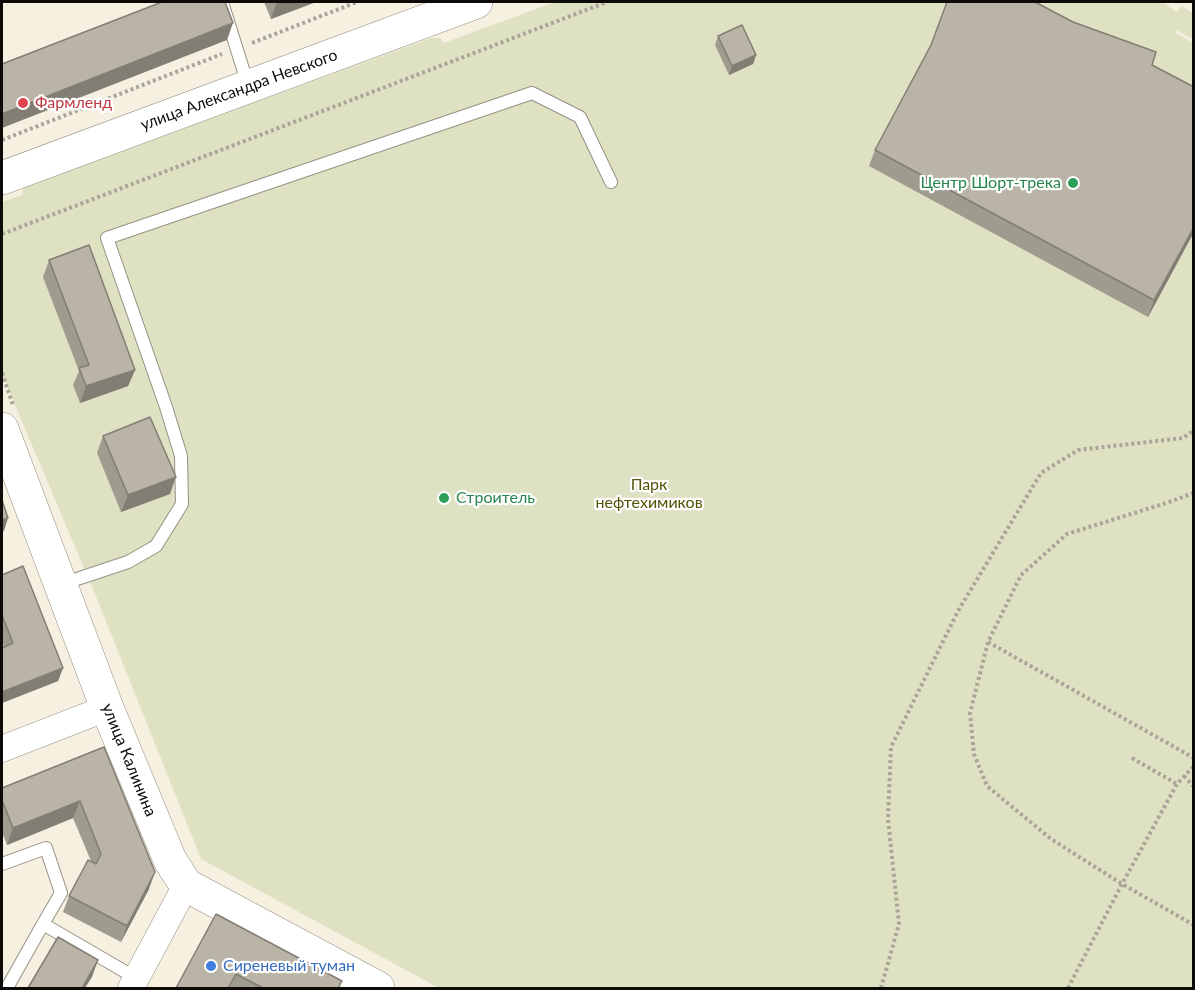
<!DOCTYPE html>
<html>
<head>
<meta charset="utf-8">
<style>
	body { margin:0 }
	#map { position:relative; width:1195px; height:990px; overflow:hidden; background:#f6f0e1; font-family:Lato,sans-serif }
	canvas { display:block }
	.frame { position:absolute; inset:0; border:3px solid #0d0b07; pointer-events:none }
</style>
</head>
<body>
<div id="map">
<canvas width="1195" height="990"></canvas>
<div class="frame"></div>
</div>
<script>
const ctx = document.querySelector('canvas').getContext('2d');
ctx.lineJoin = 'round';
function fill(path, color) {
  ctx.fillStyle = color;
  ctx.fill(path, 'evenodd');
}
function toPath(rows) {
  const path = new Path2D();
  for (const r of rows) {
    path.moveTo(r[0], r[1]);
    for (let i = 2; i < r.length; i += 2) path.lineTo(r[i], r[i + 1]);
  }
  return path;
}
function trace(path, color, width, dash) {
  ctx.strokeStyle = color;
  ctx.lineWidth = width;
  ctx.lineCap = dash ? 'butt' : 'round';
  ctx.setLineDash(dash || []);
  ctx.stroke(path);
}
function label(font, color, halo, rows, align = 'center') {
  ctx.font = font + ' Lato,sans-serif';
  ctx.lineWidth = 4.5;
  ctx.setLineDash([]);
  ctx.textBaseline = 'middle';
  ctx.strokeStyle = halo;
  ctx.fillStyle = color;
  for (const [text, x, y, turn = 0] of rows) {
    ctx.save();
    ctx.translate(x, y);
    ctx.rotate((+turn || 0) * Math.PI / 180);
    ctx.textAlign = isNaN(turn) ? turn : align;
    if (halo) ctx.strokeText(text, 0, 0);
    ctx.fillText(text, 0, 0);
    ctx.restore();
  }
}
const green = toPath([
	[555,2,1162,2,1177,12,1181,6,1193,13,1193,39,1176,30,1175,33,1194,43,1193,988,439,988,201,859,97,599,2,374,2,202,22,195,23,187,431,38,440,38,444,43]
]);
const path = toPath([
	[252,43,357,2],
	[2,140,222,54],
	[2,234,607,2],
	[2,373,13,405],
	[1194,493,1163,504,1067,534,1021,575,988,642,970,713,974,754,987,786,1051,839,1122,884,1194,925],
	[988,642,1194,758],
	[1132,758,1177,784],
	[1184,776,1194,787],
	[881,988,899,924,888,819,891,747,958,611,1041,473,1078,450,1183,438,1194,430],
	[1068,988,1122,884,1177,784,1194,766]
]);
const lane = toPath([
	[222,2,248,85],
	[62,584,128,562,156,546,182,504,181,456,166,407,107,238,532,93,580,117,611,182],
	[2,864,46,848,61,893,43,924,136,978],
	[7,988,43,924]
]);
const street = toPath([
	[2,749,107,708],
	[131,988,186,885]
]);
const secondary = toPath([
	[2,429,107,708,170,860,186,885,378,988]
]);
const primary = toPath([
	[2,178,476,2]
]);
const wall = toPath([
	[264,2,316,2,271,19],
	[718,36,756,55,753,64,729,75,715,45],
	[1152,65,1194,87,1194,232,1148,317,869,166,875,150],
	[49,260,135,370,128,386,80,403,73,385,79,371,43,277],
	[103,436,170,494,121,512,97,453],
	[2,575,63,668,58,681,2,703,2,648,4,647,2,640],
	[104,747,149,889,121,942,63,912,69,896,91,861,73,818,7,845,2,832,2,788],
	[216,914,339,988,176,988]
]);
const shadedWall = toPath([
	[277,2,316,2,271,19],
	[233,23,227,40,2,128,2,114],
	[756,55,753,64,729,75,732,66],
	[1194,227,1194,232,1148,317,1154,300],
	[135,370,128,386,80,403,86,386],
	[176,477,170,494,121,512,128,495],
	[8,518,4,531,2,532,2,520],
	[63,668,58,681,2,703,2,692],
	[80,801,73,818,7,845,13,828],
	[155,872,149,889,121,942,127,926],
	[98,960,92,977,85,988,82,988]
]);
const building = toPath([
	[162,2,225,2,233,23,2,114,2,64,162,2],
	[947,2,1035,2,1073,22,1156,52,1152,65,1194,87,1194,227,1154,300,875,150,931,45,947,2],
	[742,25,756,55,732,66,718,36,742,25],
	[89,245,135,370,86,386,79,368,89,365,49,260,89,245],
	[150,417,176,477,128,495,103,436,150,417],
	[2,500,8,518,2,520,2,500],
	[23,566,63,668,2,692,2,648,13,643,2,615,2,575,23,566],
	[104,747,155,872,127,926,69,896,88,860,96,864,101,854,80,801,13,828,2,800,2,788,104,747],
	[216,914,342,981,338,988,263,988,236,974,228,988,176,988,216,914],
	[58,937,98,960,82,988,28,988,58,937]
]);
const markers = [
	[23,103,6,"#e0444e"],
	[1073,183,6,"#2e9e5b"],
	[444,498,6,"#2e9e5b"],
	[211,966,6,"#3f7fe0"]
];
const streetNames = [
	["улица Александра Невского",239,90,-20],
	["улица Калинина",129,760,68]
];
const healthNames = [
	["Фармленд",35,103]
];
const leisureNames = [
	["Центр Шорт-трека",1061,183],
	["Строитель",456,498,"left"]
];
const parkNames = [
	["Парк",649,485],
	["нефтехимиков",649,503]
];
const shopNames = [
	["Сиреневый туман",223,966]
];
fill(green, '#dfe1c3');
trace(lane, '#979184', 14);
trace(street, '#979184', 27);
trace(secondary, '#979184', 34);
trace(primary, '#979184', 34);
trace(path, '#a9a599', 4, [3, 3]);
trace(lane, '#fff', 12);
trace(street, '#fff', 26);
trace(secondary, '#fff', 33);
trace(primary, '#fff', 33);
fill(wall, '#a09b8f');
fill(shadedWall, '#827e74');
fill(building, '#bab4a6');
trace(building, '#827e74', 1.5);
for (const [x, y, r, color] of markers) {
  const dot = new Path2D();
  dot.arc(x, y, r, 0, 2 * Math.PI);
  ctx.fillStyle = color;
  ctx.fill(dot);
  trace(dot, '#fff', 2);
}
label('16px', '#0d0b07', '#fff', streetNames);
label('16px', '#be3a42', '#fff', healthNames, 'left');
label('16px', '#27864d', '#fff', leisureNames, 'right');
label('16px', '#535406', '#fff', parkNames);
label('16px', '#366cbe', '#fff', shopNames, 'left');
</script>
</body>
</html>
